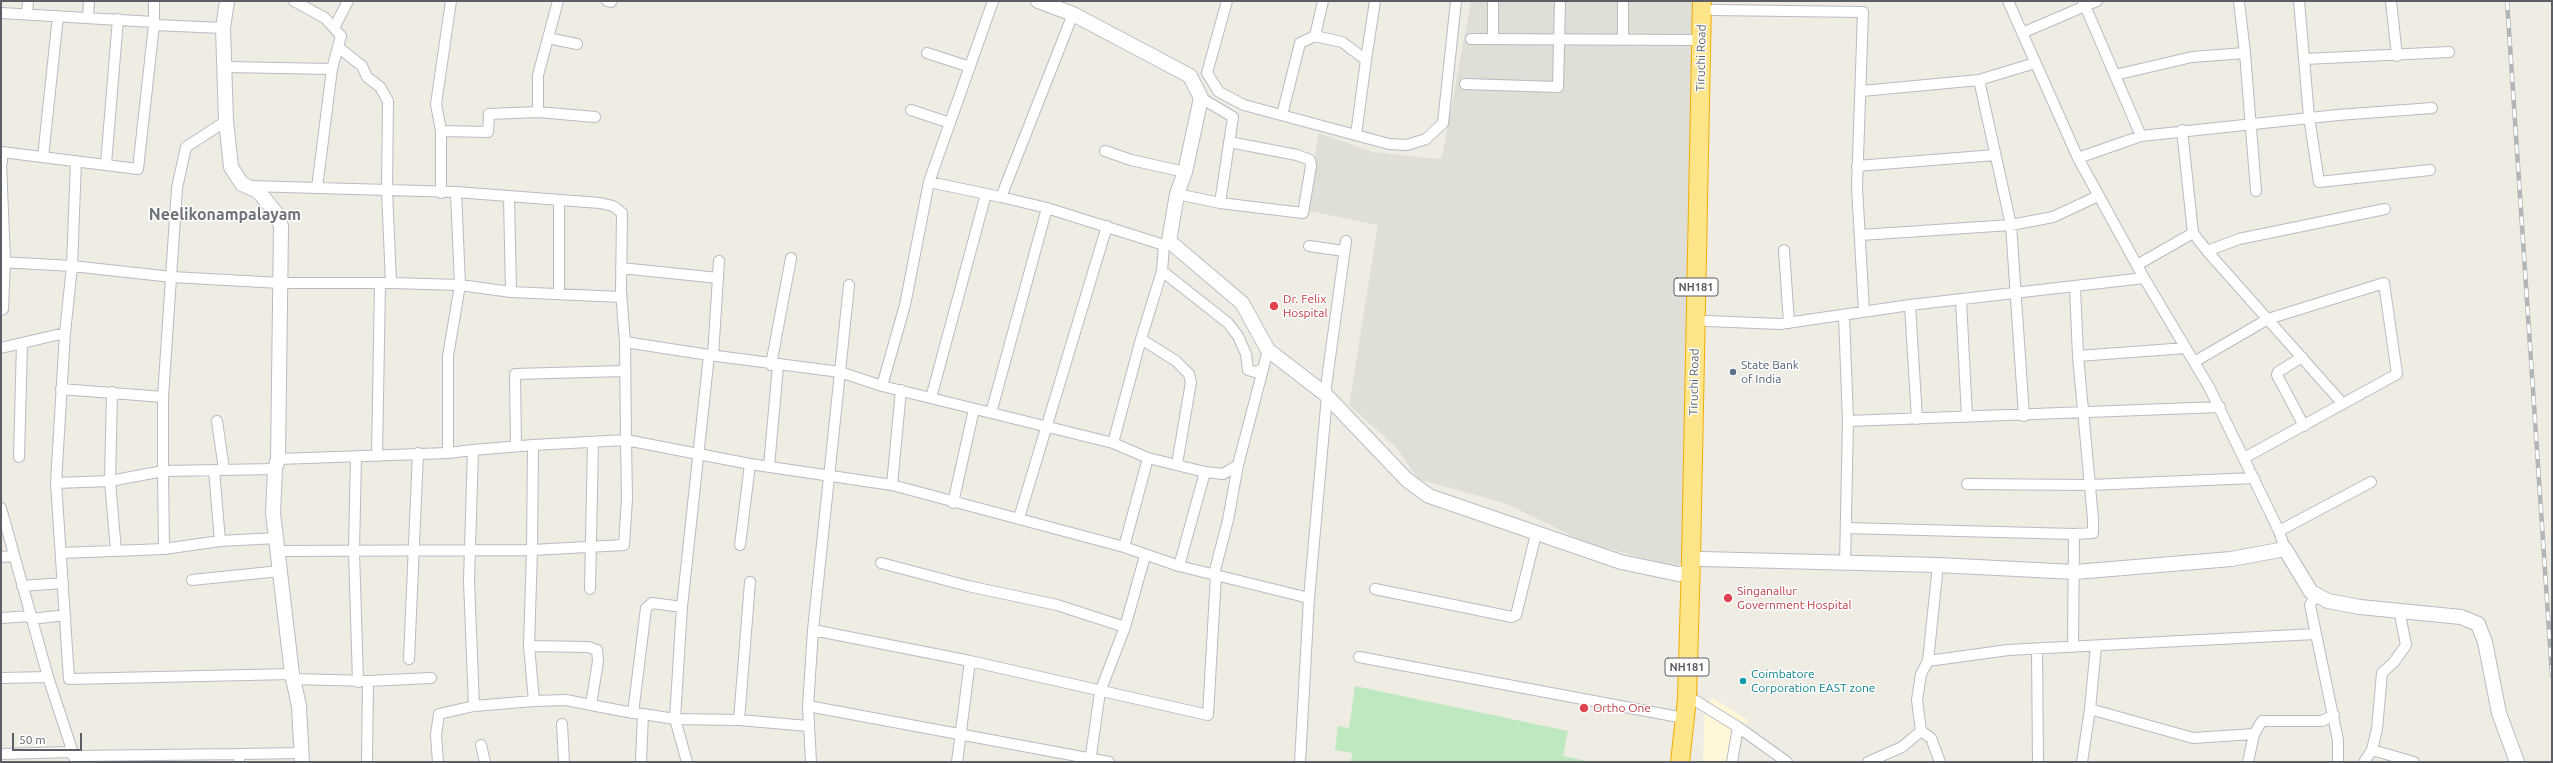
<!DOCTYPE html>
<html>
<head>
<meta charset="utf-8">
<style>
	body { margin:0 }
	#map { position:relative; width:2553px; height:763px; overflow:hidden; background:#efece3; font-family:Ubuntu,sans-serif }
	canvas { display:block }
	.frame { position:absolute; inset:0; border:2px solid #5b5f65; pointer-events:none }
	.scale { position:absolute; left:12px; top:733px; width:70px; height:18px; box-sizing:border-box; border:2px solid #5b5f65; border-top:0; padding-left:5px; font-size:12px; line-height:14px; white-space:nowrap; color:#5b5f65; -webkit-text-stroke:3px #fff; paint-order:stroke }
</style>
</head>
<body>
<div id="map">
<canvas width="2553" height="763"></canvas>
<div class="frame"></div>
<div class="scale">50 m</div>
</div>
<script>
const ctx = document.querySelector('canvas').getContext('2d');
ctx.lineJoin = 'round';
function fill(path, color) {
  ctx.fillStyle = color;
  ctx.fill(path, 'evenodd');
}
function toPath(rows) {
  const path = new Path2D();
  for (const r of rows) {
    path.moveTo(r[0], r[1]);
    for (let i = 2; i < r.length; i += 2) path.lineTo(r[i], r[i + 1]);
  }
  return path;
}
function trace(path, color, width, dash) {
  ctx.strokeStyle = color;
  ctx.lineWidth = width;
  ctx.lineCap = dash ? 'butt' : 'round';
  ctx.setLineDash(dash || []);
  ctx.stroke(path);
}
function label(font, color, halo, rows, align = 'center') {
  ctx.font = font + ' Ubuntu,sans-serif';
  ctx.lineWidth = 3;
  ctx.setLineDash([]);
  ctx.textBaseline = 'middle';
  ctx.strokeStyle = halo;
  ctx.fillStyle = color;
  for (const [text, x, y, turn = 0] of rows) {
    ctx.save();
    ctx.translate(x, y);
    ctx.rotate((+turn || 0) * Math.PI / 180);
    ctx.textAlign = isNaN(turn) ? turn : align;
    if (halo) ctx.strokeText(text, 0, 0);
    ctx.fillText(text, 0, 0);
    ctx.restore();
  }
}
const commercial = toPath([
	[1712,698,1748,720,1739,736,1734,762,1703,762,1705,708]
]);
const industrial = toPath([
	[1471,1,1694,1,1682,561,1678,565,1666,564,1587,543,1507,504,1418,479,1396,447,1349,405,1378,225,1309,211,1318,133,1373,152,1437,159,1442,157]
]);
const green = toPath([
	[1355,686,1568,731,1563,756,1591,762,1351,762,1352,753,1335,750,1338,726,1349,728]
]);
const street = toPath([
	[154,1,154,25,223,28],
	[294,1,325,18,334,28],
	[607,1,611,2],
	[993,1,929,182,1001,197],
	[1227,1,1207,73,1219,92,1244,105,1389,144,1407,145,1426,139,1443,123,1456,1],
	[1323,1,1315,36,1342,42,1366,60,1375,1],
	[1623,1,1623,39],
	[2008,1,2078,158,2144,278,2209,387,2279,531,2285,549],
	[2083,1,2141,136],
	[2299,1,2309,117,2319,182,2430,170],
	[2391,1,2397,56],
	[1713,10,1863,12,1857,187,1864,311],
	[1,13,154,22],
	[27,14,28,1],
	[1073,14,1001,197,1047,208,1164,245,1162,271,1141,339,1113,443],
	[88,18,89,1],
	[2022,33,2097,1],
	[548,38,577,44],
	[1471,39,1702,40],
	[1493,39,1493,1],
	[338,47,362,66,367,77,380,87,388,101,387,191,391,283],
	[927,53,970,67],
	[2245,53,2256,191],
	[2305,59,2449,52],
	[226,67,332,69,341,36,334,28,348,1],
	[2115,75,2192,57,2245,53,2239,1],
	[1979,80,2011,225,2024,416],
	[1465,84,1558,87,1560,1],
	[1862,91,1979,80,2035,63],
	[1201,98,1233,117,1220,203],
	[911,110,950,123],
	[538,112,538,75,558,1],
	[1282,115,1300,43,1315,36],
	[226,121,186,147,177,188,163,397,163,471,275,469],
	[2182,130,2193,233,2207,251,2239,239,2385,209],
	[441,131,488,132,489,114,538,112,595,117],
	[1356,135,1366,60],
	[1105,151,1131,160,1185,172],
	[43,157,58,16],
	[2078,158,2141,136,2338,115,2432,108],
	[76,161,72,266,65,333,56,483,69,679,292,674],
	[1,162,5,262,3,309,1,310],
	[2,162,2,152,138,169,154,25],
	[106,164,118,19],
	[1857,166,1995,155],
	[250,186,456,192,600,203,613,206,622,213,621,291,625,342,709,355],
	[317,188,332,69],
	[441,193,441,131,436,104,451,1],
	[1177,194,1220,203,1303,213,1311,166,1310,160,1297,155,1229,142],
	[509,198,511,292],
	[559,201,559,294],
	[1861,235,2011,225,2053,217,2098,196],
	[1309,246,1344,251],
	[1784,250,1789,323],
	[2207,251,2343,404],
	[1,262,72,266,172,277,280,283,391,283,460,285,511,292,621,297],
	[2137,265,2193,233],
	[621,268,718,278],
	[1162,271,1228,323,1238,336,1246,354,1248,370,1255,372,1263,369],
	[1961,300,1967,417],
	[1910,305,1917,419],
	[1844,316,1848,421,1845,563],
	[1707,321,1780,324,1910,305,2144,278],
	[1141,339,1176,361,1189,374,1191,382,1177,464],
	[625,342,626,440,750,464,892,485,1124,547,1179,566,1309,598],
	[1,348,65,333],
	[713,356,719,261],
	[2078,356,2186,348],
	[2302,357,2278,372,2277,375,2304,426],
	[2194,362,2268,319,2384,283,2397,374,2244,458],
	[771,365,791,258],
	[882,386,905,305,929,182],
	[61,389,163,397],
	[112,392,110,481,116,551],
	[1325,394,1346,241],
	[931,398,986,194],
	[991,413,1047,208],
	[217,421,224,469],
	[1848,421,2220,407],
	[626,440,627,499,624,545,532,550,533,445,626,440],
	[516,446,515,374,624,371],
	[448,453,448,356,460,285,456,192],
	[356,456,354,551,358,682],
	[377,456,380,283],
	[19,457,22,343],
	[278,459,448,453,473,450],
	[769,466,778,366],
	[214,470,220,541],
	[56,483,110,481,163,471,164,549],
	[1967,484,2090,485,2254,478],
	[892,485,901,390],
	[953,503,974,409],
	[1,508,48,677,76,762],
	[1019,518,1107,226],
	[1846,528,2074,534],
	[2279,531,2371,482],
	[740,545,750,464],
	[1124,547,1148,458],
	[279,551,532,550,529,646,588,647,597,650,598,661,591,705,566,700,534,701],
	[62,553,164,549,220,541,277,538],
	[1,557,14,556],
	[881,563,968,586,1057,605,1125,627],
	[1179,566,1205,472],
	[1214,574,1228,520,1238,465],
	[192,580,280,571],
	[22,586,63,583],
	[590,589,593,442],
	[1375,589,1512,617,1516,615,1536,534],
	[2316,595,2310,605,2338,740,2338,762],
	[1,618,31,616],
	[32,619,65,615],
	[813,630,970,661],
	[2073,647,2074,534,2093,533,2093,519,2078,356,2075,288],
	[2037,650,2038,762],
	[1359,657,1684,718],
	[409,659,418,453],
	[1928,661,2008,650,2315,634],
	[1,678,48,677],
	[293,679,368,681,367,762],
	[368,681,431,678],
	[1696,701,1738,727,1787,762],
	[591,705,633,713],
	[474,706,469,581,473,450,533,445],
	[808,706,1109,762],
	[2090,709,2193,738,2254,734],
	[643,714,633,713,646,608,652,603,682,607],
	[739,720,750,582],
	[562,724,564,762],
	[1921,731,1931,738,1940,762],
	[481,745,485,762],
	[2372,750,2414,762],
	[1,754,72,752],
	[239,754,302,753],
	[73,756,239,754,239,762],
	[438,762,436,735,439,714,474,706,534,701,529,646],
	[641,762,643,714,675,719,739,720,808,726],
	[687,762,675,719,682,607,709,355,840,372,849,285],
	[811,762,808,706,813,630,840,372,882,386,1113,443,1148,458,1205,472,1223,474,1238,465,1268,350],
	[957,762,970,661,1208,715,1216,575],
	[1090,762,1100,692,1125,627,1145,556],
	[1300,762,1309,598,1327,396],
	[1732,762,1738,727],
	[1868,762,1902,747,1921,731,1917,700,1921,674,1928,661,1938,565],
	[2082,762,2090,709,2096,646],
	[2248,762,2254,734,2262,721,2322,721,2334,715],
	[2364,762,2372,750,2377,729,2382,673,2394,662,2406,645,2399,609]
]);
const secondary = toPath([
	[227,1,223,28,226,121,231,167,242,184,258,191,276,213,281,226,278,459,275,469,273,513,292,674,299,706,302,762],
	[1038,1,1073,14,1190,76,1201,98,1185,172,1177,194,1169,241,1242,303,1268,350,1325,394,1407,480,1429,496,1621,562,1678,574,1690,573],
	[1701,559,1938,565,2075,572,2231,559,2285,549,2311,592,2328,601,2360,607,2461,617,2478,624,2485,642,2499,713,2517,762]
]);
const highway = toPath([
	[1680,762,1687,699,1691,559,1702,1]
]);
const rail = toPath([
	[2507,1,2552,675]
]);
const markers = [
	[1274,306,5,"#e0444e"],
	[1733,372,4,"#5c6f8a"],
	[1728,598,5,"#e0444e"],
	[1743,681,4,"#0f9aa8"],
	[1584,708,5,"#e0444e"]
];
const shields = [
	[1696,287,44],
	[1687,667,44]
];
const shieldNames = [
	["NH181",1696,287],
	["NH181",1687,667]
];
const streetNames = [
	["Tiruchi Road",1701,58,-89],
	["Tiruchi Road",1694,382,-89]
];
const healthNames = [
	["Dr. Felix",1283,299],
	["Hospital",1283,313],
	["Singanallur",1737,591],
	["Government Hospital",1737,605],
	["Ortho One",1593,708]
];
const serviceNames = [
	["State Bank",1741,365],
	["of India",1741,379]
];
const cultureNames = [
	["Coimbatore",1751,674],
	["Corporation EAST zone",1751,688]
];
const districtNames = [
	["Neelikonampalayam",225,215]
];
fill(commercial, '#fff7d8');
fill(industrial, '#dfded7');
fill(green, '#bee8bf');
trace(street, '#b8bbc0', 12);
trace(secondary, '#b8bcc2', 16);
trace(highway, '#f2ad00', 20);
trace(street, '#fff', 10);
trace(secondary, '#fff', 14);
trace(highway, '#ffe58a', 18);
trace(rail, '#b4b5b6', 4.5);
trace(rail, '#fff', 3, [9]);
for (const [x, y, r, color] of markers) {
  const dot = new Path2D();
  dot.arc(x, y, r, 0, 2 * Math.PI);
  ctx.fillStyle = color;
  ctx.fill(dot);
  trace(dot, '#fff', 1.5);
}
for (const [x, y, w] of shields) {
  const box = new Path2D();
  box.roundRect(x - w / 2, y - 9, w, 18, 3);
  ctx.fillStyle = '#fff';
  ctx.fill(box);
  trace(box, '#5b5f65', 1);
}
label('bold 11px', '#5b5f65', null, shieldNames);
label('12px', '#5b5f65', '#fff', streetNames);
label('12px', '#be3a42', '#fff', healthNames, 'left');
label('12px', '#4e5e75', '#fff', serviceNames, 'left');
label('12px', '#0d838f', '#fff', cultureNames, 'left');
label('bold 16px', '#6c7177', '#fff', districtNames);
</script>
</body>
</html>
